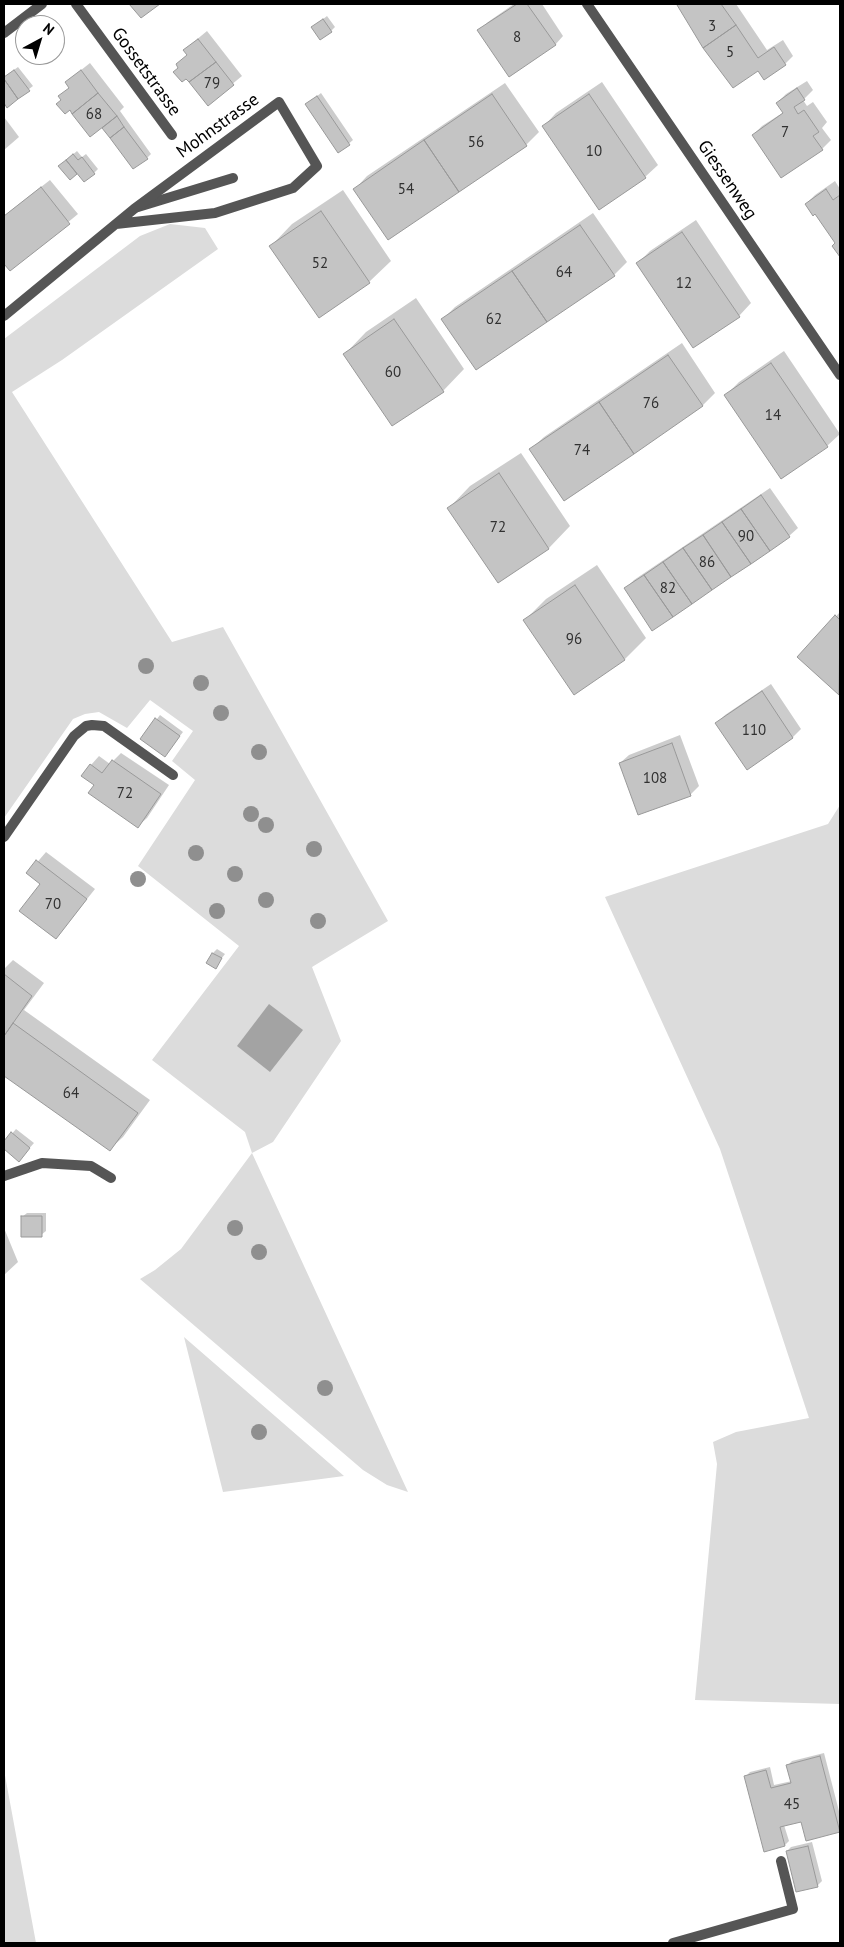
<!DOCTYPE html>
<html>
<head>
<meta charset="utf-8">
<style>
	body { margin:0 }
	#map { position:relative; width:844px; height:1947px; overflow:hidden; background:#fff; font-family:"PT Sans",sans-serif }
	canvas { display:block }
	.frame { position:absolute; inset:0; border:5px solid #000; pointer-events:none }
	.north { position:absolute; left:15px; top:15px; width:50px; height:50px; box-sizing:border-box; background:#fff; border:1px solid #999; border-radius:50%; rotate:39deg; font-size:14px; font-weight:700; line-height:20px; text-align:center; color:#000 }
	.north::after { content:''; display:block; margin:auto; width:18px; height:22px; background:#000; clip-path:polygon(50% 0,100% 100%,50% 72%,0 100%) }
</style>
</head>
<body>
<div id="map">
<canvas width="844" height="1947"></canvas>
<div class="frame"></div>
<div class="north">N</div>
</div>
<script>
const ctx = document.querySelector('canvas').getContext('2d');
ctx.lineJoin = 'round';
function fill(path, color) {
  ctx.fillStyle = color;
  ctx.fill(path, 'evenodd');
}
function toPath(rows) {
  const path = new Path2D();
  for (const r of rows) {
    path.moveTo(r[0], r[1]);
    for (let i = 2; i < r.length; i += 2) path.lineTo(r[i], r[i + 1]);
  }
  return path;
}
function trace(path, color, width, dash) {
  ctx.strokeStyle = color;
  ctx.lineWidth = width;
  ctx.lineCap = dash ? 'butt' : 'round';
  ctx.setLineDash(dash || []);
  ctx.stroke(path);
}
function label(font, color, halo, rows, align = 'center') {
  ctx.font = font + ' "PT Sans",sans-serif';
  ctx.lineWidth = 4;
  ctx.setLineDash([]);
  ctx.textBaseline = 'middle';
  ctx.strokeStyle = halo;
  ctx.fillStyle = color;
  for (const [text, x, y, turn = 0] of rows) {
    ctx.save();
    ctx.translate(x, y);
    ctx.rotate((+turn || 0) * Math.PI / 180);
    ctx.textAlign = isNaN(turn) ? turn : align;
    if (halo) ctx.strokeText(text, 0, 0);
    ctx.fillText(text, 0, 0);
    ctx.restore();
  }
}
const green = toPath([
	[170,224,205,228,218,249,62,360,12,392,172,642,223,627,388,921,312,967,341,1041,273,1142,252,1153,408,1492,387,1485,363,1470,140,1279,155,1270,181,1249,252,1153,245,1132,152,1060,239,946,138,866,195,780,172,761,193,731,150,700,127,728,99,712,85,714,73,719,4,818,4,339,140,236],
	[840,805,840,1704,695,1700,717,1464,713,1442,736,1432,809,1418,720,1149,605,897,828,824],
	[184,1337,344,1476,223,1492],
	[4,1770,36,1943,4,1943]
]);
const water = toPath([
	[269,1004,303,1030,270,1072,237,1046]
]);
const shadow = toPath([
	[514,4,542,4,563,36,555,45,479,31,488,22],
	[680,4,736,4,767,50,783,40,793,56,785,64,758,69,678,6],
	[327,16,335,27,331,31,313,27],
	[207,31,242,76,208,104,180,67,188,54,184,50],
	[90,63,124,107,120,111,151,154,147,158,107,122,62,99,60,96,70,87,66,82],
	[18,67,33,86,7,106,4,101,4,77],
	[807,81,813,90,803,100,807,106,813,102,827,122,822,128,831,140,822,149,753,135,762,126,784,112,777,103,786,94],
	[602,82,658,165,645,177,544,126,556,113],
	[505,83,539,132,526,145,388,238,355,189,367,176],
	[321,93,353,140,339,152,307,104],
	[4,117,19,137,4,150],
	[77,151,82,157,86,154,98,169,94,173,77,172,70,178,64,162],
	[50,180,78,214,10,270,4,262,4,216],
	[835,181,840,189,840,255,833,246,836,243,815,212,806,204,815,195],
	[343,190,391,261,369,282,271,246,292,224],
	[593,213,627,262,614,275,476,369,443,319,455,307],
	[696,220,751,303,739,316,637,264,650,251],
	[416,298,464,369,443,391,345,354,366,332],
	[682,343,715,393,703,405,565,499,531,449,544,437],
	[784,351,840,434,827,446,726,395,739,382],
	[521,453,570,526,549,548,499,581,449,508,470,486],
	[770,488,798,528,789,536,625,589,634,580],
	[597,565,646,638,625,659,525,620,546,599],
	[840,612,840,692,839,693,799,656],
	[771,684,801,729,793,737,747,768,717,723,725,715],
	[160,715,183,732,168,751,142,739],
	[680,735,699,786,690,795,620,763,629,755],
	[121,753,169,785,147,818,138,826,95,785,91,765,99,756,110,764],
	[46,852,95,889,56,938,42,884,28,873],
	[217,949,225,954,215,967,213,953],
	[13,960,44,983,24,1010,150,1100,123,1137,110,1149,4,1074,4,969],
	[16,1129,34,1143,19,1160,4,1148,4,1143],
	[27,1213,46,1213,46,1231,41,1235,22,1217],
	[4,1228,18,1262,4,1275],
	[824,1753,840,1815,840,1830,802,1820,784,1825,789,1841,785,1845,746,1776,750,1772,770,1767,774,1785,792,1781,788,1765,792,1761],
	[812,1842,822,1881,818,1885,797,1890,787,1851,791,1847]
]);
const building = toPath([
	[129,4,160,4,141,18,129,4],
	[517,4,527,4,556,45,509,77,477,30,517,4],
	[679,4,721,4,736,25,703,48,677,5,679,4],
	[323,19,332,32,320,40,311,27,323,19],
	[736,25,758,58,774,47,786,65,764,80,758,71,733,88,703,48,736,25],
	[198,39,216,62,189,82,186,79,182,82,173,72,178,68,176,64,187,55,183,50,198,39],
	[216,62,234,85,208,106,189,82,216,62],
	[14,70,30,91,18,99,4,79,4,77,14,70],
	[81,70,98,93,72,114,70,110,65,114,56,104,61,100,58,96,69,88,65,82,81,70],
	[4,79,18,99,7,108,4,103,4,79],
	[797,88,805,100,794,107,798,114,804,110,819,132,813,136,823,150,781,178,752,135,783,113,776,103,797,88],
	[98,93,117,116,90,137,72,114,98,93],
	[492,94,527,146,459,192,424,140,492,94],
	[589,94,646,178,599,210,542,126,589,94],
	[317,96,350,145,338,153,305,104,317,96],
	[117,116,124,127,110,138,102,128,117,116],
	[124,127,148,159,133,169,110,138,124,127],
	[424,140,459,192,388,240,353,189,424,140],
	[73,154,78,160,82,157,95,174,84,182,66,160,73,154],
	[66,160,77,174,70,180,58,166,66,160],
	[41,187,70,224,10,271,4,264,4,216,41,187],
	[826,189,833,200,840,195,840,257,832,246,835,243,815,214,813,216,805,204,826,189],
	[321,211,370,283,319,318,269,246,321,211],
	[580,225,615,276,547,322,512,271,580,225],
	[682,232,740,317,693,348,636,263,682,232],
	[512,271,547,322,476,370,441,319,512,271],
	[394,319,444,392,392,426,343,354,394,319],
	[668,355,703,406,634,454,599,402,668,355],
	[771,363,828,447,781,479,724,395,771,363],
	[599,402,634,454,564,501,529,449,599,402],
	[499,473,549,549,498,583,447,508,499,473],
	[761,495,790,537,770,551,741,509,761,495],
	[741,509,770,551,751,564,722,522,741,509],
	[722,522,751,564,731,577,703,535,722,522],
	[703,535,731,577,712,590,683,548,703,535],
	[683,548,712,590,692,604,663,562,683,548],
	[663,562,692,604,673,617,644,575,663,562],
	[644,575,673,617,652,631,624,588,644,575],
	[575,585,625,660,574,695,523,620,575,585],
	[835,615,840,620,839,695,797,657,835,615],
	[762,691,793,738,747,770,715,723,762,691],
	[155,718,180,736,165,757,140,739,155,718],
	[672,743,691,796,638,815,619,763,672,743],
	[112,760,161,794,138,828,88,793,94,785,81,776,90,764,102,773,112,760],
	[36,860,87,899,56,939,19,911,40,884,26,873,36,860],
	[212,953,222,958,216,969,206,963,212,953],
	[4,974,32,996,4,1036,4,974],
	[13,1023,138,1113,110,1151,4,1076,4,1036,13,1023],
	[11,1132,30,1148,19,1162,4,1149,4,1141,11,1132],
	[21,1216,42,1216,42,1237,21,1237,21,1216],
	[820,1756,840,1832,806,1841,801,1822,780,1827,785,1846,764,1852,744,1776,766,1770,771,1788,791,1783,786,1765,820,1756],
	[808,1846,818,1887,796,1892,786,1851,808,1846]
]);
const service = toPath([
	[138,207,233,178],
	[4,837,74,736,86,726,92,725,104,726,173,775],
	[4,1176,42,1163,91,1166,111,1178],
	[673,1943,793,1909,781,1861]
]);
const minor = toPath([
	[76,4,172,135],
	[587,4,840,375],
	[4,33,42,4],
	[4,316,134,209,279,102,317,166,293,188,215,213,116,224]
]);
const trees = [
	[146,666],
	[201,683],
	[221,713],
	[259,752],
	[251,814],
	[266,825],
	[314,849],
	[196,853],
	[235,874],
	[138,879],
	[266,900],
	[217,911],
	[318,921],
	[235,1228],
	[259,1252],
	[325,1388],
	[259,1432]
];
const numberNames = [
	["3",712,27],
	["8",517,38],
	["5",730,53],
	["79",212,84],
	["68",94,115],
	["7",785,133],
	["56",476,143],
	["10",594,152],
	["54",406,190],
	["52",320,264],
	["64",564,273],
	["12",684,284],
	["62",494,320],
	["60",393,373],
	["76",651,404],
	["14",773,416],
	["74",582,451],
	["72",498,528],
	["90",746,537],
	["86",707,563],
	["82",668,589],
	["96",574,640],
	["110",754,731],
	["108",655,779],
	["72",125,794],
	["70",53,905],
	["64",71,1094],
	["45",792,1805]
];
const streetNames = [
	["Gossetstrasse",146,72,54],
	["Mohnstrasse",218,126,-36],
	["Giessenweg",727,180,56]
];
fill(green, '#dcdcdc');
fill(water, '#a3a3a3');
fill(shadow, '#0003');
fill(building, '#c4c4c4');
trace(building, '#999', 1);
trace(service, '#555', 10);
trace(minor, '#555', 10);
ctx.fillStyle = '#8f8f8f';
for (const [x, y] of trees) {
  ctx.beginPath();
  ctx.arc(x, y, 8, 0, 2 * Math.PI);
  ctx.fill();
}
label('15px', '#313131', null, numberNames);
label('18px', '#000', '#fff', streetNames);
</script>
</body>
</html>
